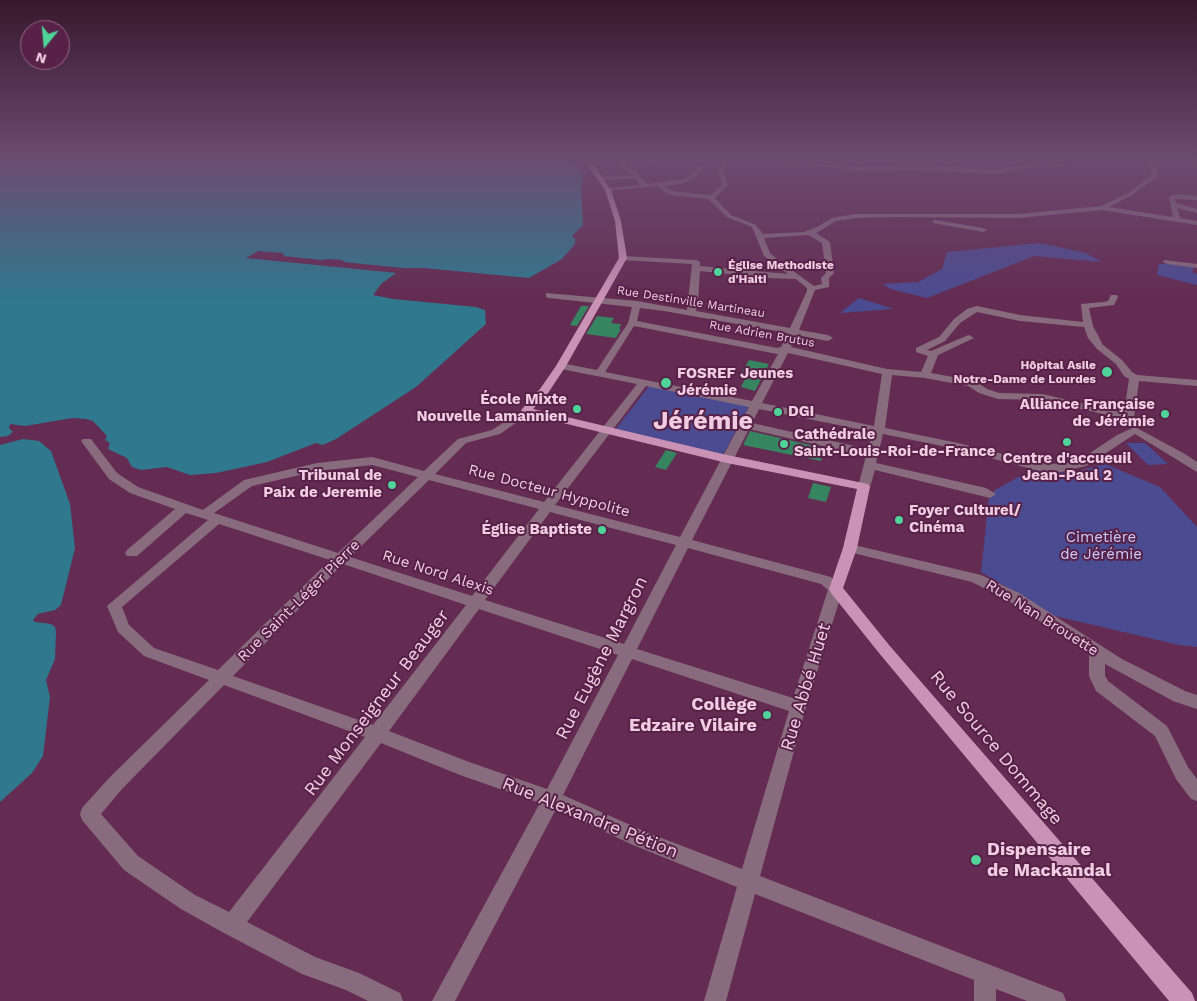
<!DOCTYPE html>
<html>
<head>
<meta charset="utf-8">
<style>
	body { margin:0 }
	#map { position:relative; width:1197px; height:1001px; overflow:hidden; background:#642c52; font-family:"Work Sans",sans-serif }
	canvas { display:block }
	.north { position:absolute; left:20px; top:20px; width:50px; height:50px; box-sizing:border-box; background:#582147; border:1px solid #956685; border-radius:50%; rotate:197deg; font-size:14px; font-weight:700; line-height:20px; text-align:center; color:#f0cde2 }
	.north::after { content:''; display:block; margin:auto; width:18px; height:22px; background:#4fd398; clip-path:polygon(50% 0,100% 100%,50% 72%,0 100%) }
</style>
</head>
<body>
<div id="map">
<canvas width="1197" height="1001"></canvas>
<div class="north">N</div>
</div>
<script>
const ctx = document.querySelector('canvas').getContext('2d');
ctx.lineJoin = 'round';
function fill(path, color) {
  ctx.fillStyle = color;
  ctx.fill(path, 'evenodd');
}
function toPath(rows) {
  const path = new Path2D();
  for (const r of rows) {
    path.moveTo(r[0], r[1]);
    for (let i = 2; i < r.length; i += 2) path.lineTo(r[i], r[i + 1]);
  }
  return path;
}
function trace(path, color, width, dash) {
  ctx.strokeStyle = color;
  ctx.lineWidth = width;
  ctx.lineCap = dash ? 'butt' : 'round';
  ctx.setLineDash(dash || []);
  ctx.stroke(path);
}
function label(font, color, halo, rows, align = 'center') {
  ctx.font = font + ' "Work Sans",sans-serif';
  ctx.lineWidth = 4;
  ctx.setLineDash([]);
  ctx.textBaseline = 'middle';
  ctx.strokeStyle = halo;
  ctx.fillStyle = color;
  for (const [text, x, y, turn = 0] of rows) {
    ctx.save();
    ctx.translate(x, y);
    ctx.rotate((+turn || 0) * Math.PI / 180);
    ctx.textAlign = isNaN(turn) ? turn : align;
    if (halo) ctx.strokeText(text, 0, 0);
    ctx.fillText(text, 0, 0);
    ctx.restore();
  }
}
const green = toPath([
	[1040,243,1086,253,1102,262,1034,256,927,298,891,289,882,284,918,282,942,269,947,252],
	[1159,264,1178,264,1194,267,1192,272,1197,274,1197,285,1157,275],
	[859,298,894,309,840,313],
	[649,386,749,406,723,455,615,430],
	[1126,443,1145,443,1168,464,1148,465],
	[1105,464,1160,487,1197,527,1197,647,1179,645,1055,616,981,572,989,497,995,490,1031,470,1074,472]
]);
const water = toPath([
	[0,160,572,160,583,177,581,186,583,225,572,236,575,238,575,244,562,259,529,278,424,268,404,268,399,271,381,284,373,295,393,299,476,307,485,310,486,324,416,387,336,439,323,445,316,443,267,462,216,473,190,475,167,467,141,470,132,467,127,458,108,449,110,443,105,440,107,436,93,421,86,419,73,418,25,426,10,424,9,428,13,432,8,436,0,437],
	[23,439,39,441,51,451,70,504,75,548,61,605,55,610,38,614,33,620,35,622,51,624,55,627,56,632,55,659,46,680,50,697,43,756,32,773,0,802,0,445]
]);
const pier = toPath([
	[258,251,283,253,284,256,322,260,329,259,342,260,344,262,404,268,397,273,246,258]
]);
const building = toPath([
	[581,306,589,306,577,326,570,325],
	[597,316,614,318,611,323,621,324,619,329,621,329,616,338,586,334],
	[749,360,769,364,755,391,741,387,747,375,741,374],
	[750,431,827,449,829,454,822,457,821,461,743,445],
	[666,450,677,453,666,470,655,467],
	[813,483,831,487,826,502,808,498]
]);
const minor = toPath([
	[619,160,625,160,626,166,635,171,647,184,680,180,690,176,698,167,702,167,694,178,681,184,664,186,672,191,711,195,722,185,718,171,719,166,724,160,730,160,724,171,728,185,715,198,731,215,756,225,763,234,804,232,817,227,832,218,855,214,1018,214,1101,206,1128,193,1151,176,1152,172,1146,160,1152,160,1158,172,1156,178,1132,195,1109,207,1173,217,1169,197,1176,194,1197,196,1197,200,1175,199,1176,203,1197,209,1197,213,1177,208,1180,218,1197,221,1197,225,1102,210,1018,218,895,217,855,218,836,221,816,233,830,242,834,273,829,278,829,287,815,290,799,330,828,335,833,338,828,341,796,335,791,347,887,369,921,372,928,356,916,352,916,348,939,337,954,319,967,309,977,306,1020,315,1083,322,1081,304,1104,302,1108,301,1111,295,1117,295,1118,297,1114,305,1089,308,1093,326,1103,345,1122,360,1132,372,1137,375,1197,380,1197,386,1139,381,1134,417,1137,423,1136,425,1128,425,1125,419,1042,400,998,399,979,393,968,386,925,378,892,375,885,428,958,443,1039,463,1061,464,1078,461,1117,435,1135,427,1185,454,1197,462,1197,472,1135,434,1086,466,1061,472,1039,471,957,449,883,434,876,463,986,488,996,494,990,498,875,470,870,487,864,491,858,487,866,456,749,429,692,540,831,577,843,589,806,707,760,876,1055,990,1063,993,1066,1001,1027,1001,996,989,996,1001,974,1001,974,980,755,894,726,1001,704,1001,737,887,633,845,556,809,455,1001,432,1001,540,803,460,775,381,743,247,922,315,957,359,973,400,993,403,1001,368,1001,346,990,302,974,224,933,181,909,124,870,82,820,80,814,82,808,110,777,209,680,144,656,118,632,107,606,208,520,186,513,137,556,127,556,125,553,127,550,175,509,130,493,109,479,81,441,83,439,91,439,117,473,138,487,203,510,244,480,317,463,372,457,424,471,458,439,492,430,526,408,531,411,530,413,500,434,466,443,435,474,544,502,637,384,561,369,556,366,561,363,597,370,628,323,632,307,549,298,546,297,546,293,637,301,687,310,692,264,620,260,619,258,623,256,696,260,700,262,700,266,788,274,764,256,752,227,727,217,708,199,671,195,664,192,658,186,606,191,605,190,608,188,640,185,636,179,600,180,602,177,633,175,621,168,619,160],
	[808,235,822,243,826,273,821,278,822,284,814,286,778,260,770,253,764,238,808,235],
	[700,271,768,278,796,279,807,288,807,291,790,328,696,311,698,301,700,271],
	[640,308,664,311,788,333,781,347,777,348,637,321,640,308],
	[977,312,1020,321,1084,327,1088,338,1097,349,1116,364,1124,376,1129,379,1124,413,1042,394,999,393,987,389,975,381,931,373,938,355,974,338,969,335,966,336,931,351,927,350,945,341,960,323,977,312],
	[634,326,777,354,778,354,752,401,605,372,634,326],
	[788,353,882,374,874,426,762,403,788,353],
	[646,386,749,407,680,537,555,505,646,386],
	[759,409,873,432,868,449,752,423,759,409],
	[372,465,418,477,338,553,214,513,252,486,317,471,372,465],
	[429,480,539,509,472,596,350,557,429,480],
	[550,512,676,545,624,644,485,600,550,512],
	[219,524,330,560,218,670,154,648,129,625,122,607,219,524],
	[688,548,821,584,828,590,793,698,637,649,688,548],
	[343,564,466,605,373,725,233,676,343,564],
	[479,609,618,655,547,789,469,762,389,731,479,609],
	[632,659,789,711,742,869,646,832,563,795,632,659],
	[224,685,365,737,229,912,195,895,138,856,101,814,122,789,224,685],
	[641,160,660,160,661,162,658,164,641,160],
	[808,160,815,160,812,163,854,167,931,166,994,170,1047,161,1069,165,1066,167,1047,165,994,174,931,170,854,171,804,164,787,168,784,166,808,160],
	[935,220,983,228,987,230,983,232,933,223,933,221,935,220],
	[1164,260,1197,264,1197,268,1167,264,1163,262,1164,260],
	[850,544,981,575,1019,593,1122,659,1185,691,1197,695,1197,709,1173,701,1105,664,1105,676,1108,681,1167,726,1188,767,1197,779,1197,801,1191,799,1176,779,1155,736,1096,691,1089,676,1089,653,1009,601,972,582,845,551,843,548,845,545,850,544]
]);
const major = toPath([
	[584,160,590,160,611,190,621,221,627,258,566,366,548,393,533,409,727,455,868,484,870,487,857,548,843,588,889,645,1192,993,1195,1001,1169,1001,879,653,831,593,829,589,843,548,857,489,727,463,522,413,521,411,522,409,540,389,556,366,619,258,615,221,605,190,584,160]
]);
const markers = [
	[718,272,5,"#4fd398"],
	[1107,372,6,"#4fd398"],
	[666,383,6,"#4fd398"],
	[577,409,5,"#4fd398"],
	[778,412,5,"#4fd398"],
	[1165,414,5,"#4fd398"],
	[1067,442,5,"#4fd398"],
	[784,444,5,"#4fd398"],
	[392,485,5,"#4fd398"],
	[899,520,5,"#4fd398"],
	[602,530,5,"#4fd398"],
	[767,715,5,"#4fd398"],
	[976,860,6,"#4fd398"]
];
const farPoinames = [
	["Église Methodiste",728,265],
	["d'Haiti",728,279],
	["Hôpital Asile",1096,365,"right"],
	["Notre-Dame de Lourdes",1096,379,"right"]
];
const farStreetnames = [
	["Rue Destinville Martineau",691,302,9],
	["Rue Adrien Brutus",762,334,10]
];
const poiNames = [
	["FOSREF Jeunes",677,374],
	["Jérémie",677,391],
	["École Mixte",567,400,"right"],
	["Nouvelle Lamannien",567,417,"right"],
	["Alliance Française",1155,405,"right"],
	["de Jérémie",1155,422,"right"],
	["DGI",788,412],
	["Cathédrale",794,435],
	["Saint-Louis-Roi-de-France",794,452],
	["Centre d'accueuil",1067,459,"center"],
	["Jean-Paul 2",1067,476,"center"],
	["Tribunal de",382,476,"right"],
	["Paix de Jeremie",382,493,"right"],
	["Foyer Culturel/",909,511],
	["Cinéma",909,528],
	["Église Baptiste",592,530,"right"]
];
const streetNames = [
	["Rue Docteur Hyppolite",549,491,15],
	["Rue Nord Alexis",438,573,18],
	["Rue Saint-Léger Pierre",299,601,-45],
	["Rue Nan Brouette",1042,618,32]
];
const parkNames = [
	["Cimetière",1101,538],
	["de Jérémie",1101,555]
];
const nearStreetnames = [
	["Rue Eugène Margron",602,658,-63],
	["Rue Abbé Huet",806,687,-73],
	["Rue Monseigneur Beauger",377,703,-53],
	["Rue Source Dommage",996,748,50],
	["Rue Alexandre Pétion",590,818,22]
];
const nearPoinames = [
	["Collège",757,705],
	["Edzaire Vilaire",757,726],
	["Dispensaire",987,850,"left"],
	["de Mackandal",987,871,"left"]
];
const townNames = [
	["Jérémie",703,422]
];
fill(green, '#4b4b91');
fill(water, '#2f788e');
fill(pier, '#642c52');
fill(building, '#368460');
fill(minor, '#886c7e');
fill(major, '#ca93b6');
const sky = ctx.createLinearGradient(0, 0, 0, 300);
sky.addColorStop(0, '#37182d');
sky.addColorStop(0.53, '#6c4b71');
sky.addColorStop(1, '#6c4b7100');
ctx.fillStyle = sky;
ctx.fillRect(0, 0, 1197, 300);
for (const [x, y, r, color] of markers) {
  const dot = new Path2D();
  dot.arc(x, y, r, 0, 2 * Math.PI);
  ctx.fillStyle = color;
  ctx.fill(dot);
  trace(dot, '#582147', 2);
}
label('bold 12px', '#f0cde2', '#582147', farPoinames, 'left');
label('12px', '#f0cde2', '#582147', farStreetnames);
label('bold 15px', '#f0cde2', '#582147', poiNames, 'left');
label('15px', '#f0cde2', '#582147', streetNames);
label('15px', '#c8ccfb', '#582147', parkNames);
label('18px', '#f0cde2', '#582147', nearStreetnames);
label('bold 18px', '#f0cde2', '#582147', nearPoinames, 'right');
label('bold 25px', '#f0cde2', '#582147', townNames);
</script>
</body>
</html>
